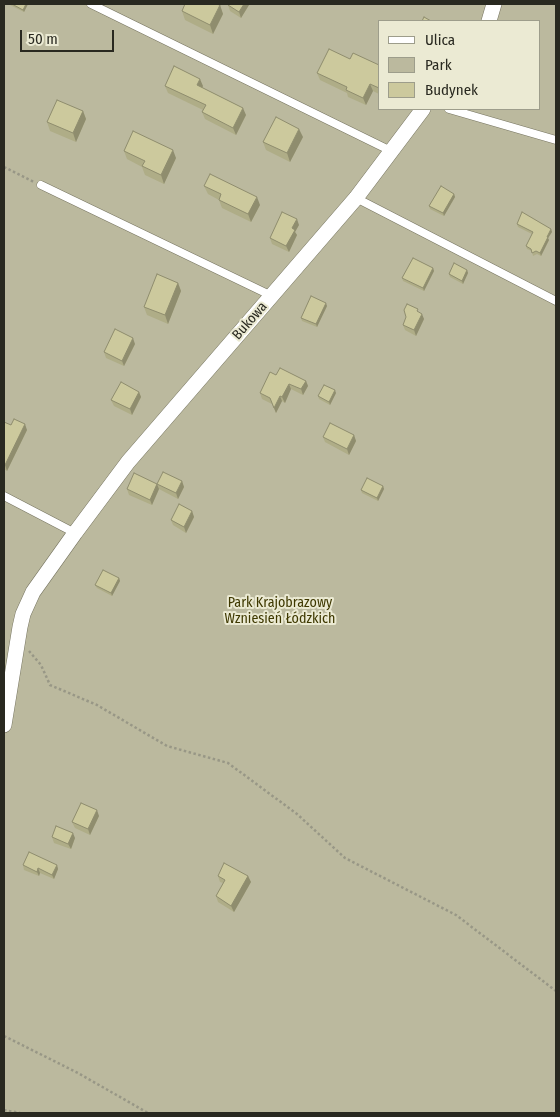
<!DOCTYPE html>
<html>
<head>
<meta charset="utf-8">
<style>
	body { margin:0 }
	#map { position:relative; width:560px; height:1117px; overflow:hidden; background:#ebead3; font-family:"Fira Sans Condensed",sans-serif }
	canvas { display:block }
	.frame { position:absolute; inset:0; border:5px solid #292920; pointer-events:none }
	.legend { position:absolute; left:378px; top:20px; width:162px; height:90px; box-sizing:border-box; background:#ebead3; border:1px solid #9d9d8b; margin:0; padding:6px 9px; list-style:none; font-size:15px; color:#292920 }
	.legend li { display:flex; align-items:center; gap:10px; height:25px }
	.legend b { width:25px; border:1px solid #9d9d8b }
	.scale { position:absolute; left:20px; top:30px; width:94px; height:22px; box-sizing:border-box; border:2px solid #292920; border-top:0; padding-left:6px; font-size:15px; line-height:18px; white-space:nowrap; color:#292920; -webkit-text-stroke:4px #ebead3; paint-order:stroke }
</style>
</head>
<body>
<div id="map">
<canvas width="560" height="1117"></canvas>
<div class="frame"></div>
<ul class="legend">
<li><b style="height:6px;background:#fff"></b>Ulica</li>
<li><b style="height:14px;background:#bbb99e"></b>Park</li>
<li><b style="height:14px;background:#ccc99d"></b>Budynek</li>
</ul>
<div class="scale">50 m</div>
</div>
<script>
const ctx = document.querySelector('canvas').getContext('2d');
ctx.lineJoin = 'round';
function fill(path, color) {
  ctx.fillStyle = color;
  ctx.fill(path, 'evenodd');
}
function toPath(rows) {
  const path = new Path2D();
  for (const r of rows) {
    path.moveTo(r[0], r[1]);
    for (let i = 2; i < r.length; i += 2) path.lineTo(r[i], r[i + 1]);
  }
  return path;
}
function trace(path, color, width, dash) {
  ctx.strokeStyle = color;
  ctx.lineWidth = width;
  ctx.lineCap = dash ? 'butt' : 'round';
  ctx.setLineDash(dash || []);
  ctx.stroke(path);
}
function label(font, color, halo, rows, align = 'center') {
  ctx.font = font + ' "Fira Sans Condensed",sans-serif';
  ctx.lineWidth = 4;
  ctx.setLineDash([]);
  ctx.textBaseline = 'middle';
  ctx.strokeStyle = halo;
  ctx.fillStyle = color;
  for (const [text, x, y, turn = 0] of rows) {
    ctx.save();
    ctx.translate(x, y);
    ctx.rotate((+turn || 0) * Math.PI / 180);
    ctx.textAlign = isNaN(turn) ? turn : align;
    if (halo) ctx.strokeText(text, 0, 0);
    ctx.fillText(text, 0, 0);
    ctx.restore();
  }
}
const green = toPath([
	[4,4,556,4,556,1113,4,1113],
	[379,21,539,21,539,109,379,109]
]);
const path = toPath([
	[4,167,34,182],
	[29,651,41,665,50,685,97,705,167,746,228,763,297,814,345,858,456,915,556,991],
	[4,1036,78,1073,148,1113],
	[4,1110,20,1113]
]);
const lane = toPath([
	[91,4,391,151],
	[449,109,556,140],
	[41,185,272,296],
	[356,198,556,301],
	[4,496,75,533]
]);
const street = toPath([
	[489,21,494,4],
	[4,725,20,627,23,614,33,592,75,533,128,462,356,198,423,109]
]);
const wall = toPath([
	[8,4,28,4,24,12],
	[220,5,223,14,213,34,185,20,182,11],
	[228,5,249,5,241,18,230,11],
	[350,59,379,65,379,94,373,91,366,105,348,97,347,93,320,80,317,73],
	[165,86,203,86,202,87,246,115,236,135,205,119,202,112,203,110,168,93],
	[83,111,86,119,76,142,50,131,47,122],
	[303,137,290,162,266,150,263,142],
	[124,151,176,158,164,184,145,175,142,167,127,159],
	[204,186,260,205,251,222,222,208,219,200,208,194],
	[454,194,455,197,444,216,430,209,429,206],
	[517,224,551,229,552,232,548,238,549,240,541,256,537,254,533,256,532,251,527,249,526,246,532,234,518,227],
	[299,225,295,232,297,235,289,252,272,244,270,238],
	[433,268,434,271,424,291,403,281,402,278],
	[467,270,468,273,463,284,450,277,449,274],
	[178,283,181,291,168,324,147,315,144,307],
	[327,306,317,327,302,321,301,318],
	[419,312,424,319,416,336,405,330,403,325],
	[135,344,124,366,106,358,104,352],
	[276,375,306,381,308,386,303,395,291,389,285,403,282,401,276,413,272,404,262,399,260,393],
	[139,392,141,397,132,415,114,406,111,400],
	[336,393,330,405,319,399,318,396],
	[4,422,11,425,27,430,7,471,4,469],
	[354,435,356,441,349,455,325,442,323,437],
	[182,481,184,487,178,499,159,489,152,505,129,495,127,489,157,484],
	[383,486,384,489,378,501,362,493,361,490],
	[192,511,194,517,186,533,173,525,171,520],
	[119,578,120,581,112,596,97,588,95,585],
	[99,816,90,835,75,828,72,822],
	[52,837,75,838,71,849,54,843],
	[23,865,57,865,58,869,54,879,40,873,39,876,24,870],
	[218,876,248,876,251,882,234,912,218,902,216,896,223,883,220,882]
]);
const shadedWall = toPath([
	[26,4,28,4,24,12,23,10],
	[244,4,249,4,249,5,241,18,239,12],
	[220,5,223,14,213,34,210,25],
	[200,79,203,86,200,92,197,85],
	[370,84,373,91,366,105,363,98],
	[243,108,246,115,236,135,233,128],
	[83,111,86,119,76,142,73,133],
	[299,129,303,137,290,162,287,153],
	[173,150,176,158,164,184,161,175],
	[454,194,455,197,444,216,443,213],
	[257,197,260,205,251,222,248,214],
	[297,219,299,225,295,232,297,235,289,252,286,246,292,228],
	[551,229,552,232,548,238,549,240,541,256,540,253],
	[433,268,434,271,424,291,423,288],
	[467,270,468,273,463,284,462,281],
	[178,283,181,291,168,324,165,315],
	[326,303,327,306,317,327,316,324],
	[422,314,424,319,416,336,414,330],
	[133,338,135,344,124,366,122,361],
	[306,381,308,386,303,395,301,389],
	[289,384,291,389,285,403,282,397],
	[335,390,336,393,330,405,329,402],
	[139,392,141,397,132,415,130,409],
	[280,396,282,401,276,413,274,408],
	[25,424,27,430,7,471,5,465],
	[354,435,356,441,349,455,347,449],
	[182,481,184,487,178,499,176,493],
	[157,484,159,489,152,505,150,500],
	[383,486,384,489,378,501,377,498],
	[192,511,194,517,186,533,184,527],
	[119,578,120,581,112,596,111,593],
	[97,810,99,816,90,835,88,829],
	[73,833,75,838,71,849,68,844],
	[57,865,58,869,54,879,52,875],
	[38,868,40,873,39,876,37,872],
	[248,876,251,882,234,912,231,906]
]);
const building = toPath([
	[12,4,26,4,23,10,12,4],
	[185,4,216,4,220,5,210,25,182,11,185,4],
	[229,4,244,4,239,12,228,5,229,4],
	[424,17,431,21,422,21,424,17],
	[329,49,350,59,353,53,379,65,379,88,370,84,363,98,346,90,347,87,317,73,329,49],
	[174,66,200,79,197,85,243,108,233,128,202,112,206,105,165,86,174,66],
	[57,100,83,111,73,133,47,122,57,100],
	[276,117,299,129,287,153,263,142,276,117],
	[133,131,173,150,161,175,142,166,145,161,124,151,133,131],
	[210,174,257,197,248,214,219,200,221,194,204,186,210,174],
	[441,186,454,194,443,213,429,206,441,186],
	[282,212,297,219,292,228,295,230,286,246,270,238,282,212],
	[522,212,551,229,547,237,548,237,540,253,536,251,532,253,531,249,526,246,533,232,517,224,522,212],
	[413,258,433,268,423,288,402,278,413,258],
	[454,263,467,270,462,281,449,274,454,263],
	[157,274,178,283,165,315,144,307,157,274],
	[311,296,326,303,316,324,301,318,311,296],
	[407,304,418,309,417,311,422,314,414,330,403,325,406,317,404,310,407,304],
	[115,329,133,338,122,361,104,352,115,329],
	[280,368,306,381,301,389,289,384,282,397,280,396,274,408,270,398,260,393,270,372,276,375,280,368],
	[121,382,139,392,130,409,111,400,121,382],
	[324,385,335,390,329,402,318,396,324,385],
	[14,419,25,424,5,465,4,464,4,422,11,425,14,419],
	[330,423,354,435,347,449,323,437,330,423],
	[163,472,182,481,176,493,157,484,163,472],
	[134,473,157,484,150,500,127,489,134,473],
	[367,478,383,486,377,498,361,490,367,478],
	[179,504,192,511,184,527,171,520,179,504],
	[103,570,119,578,111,593,95,585,103,570],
	[81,803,97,810,88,829,72,822,81,803],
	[56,826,73,833,68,844,52,837,56,826],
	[29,852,57,865,52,875,38,868,37,872,23,865,29,852],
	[224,863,248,876,231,906,216,896,225,880,218,876,224,863]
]);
const streetNames = [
	["Bukowa",250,321,-49]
];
const parkNames = [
	["Park Krajobrazowy",280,603],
	["Wzniesień Łódzkich",280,619]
];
fill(green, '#bbb99e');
trace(lane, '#777561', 9);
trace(street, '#777561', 16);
trace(path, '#989786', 2.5, [2.5, 2.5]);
trace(lane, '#fff', 8);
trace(street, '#fff', 15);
fill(wall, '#afad87');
fill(shadedWall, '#8f8d6e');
fill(building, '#ccc99d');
trace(building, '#8f8d6e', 1);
label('14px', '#292920', '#ebead3', streetNames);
label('14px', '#3e3800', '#ebead3', parkNames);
</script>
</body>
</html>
